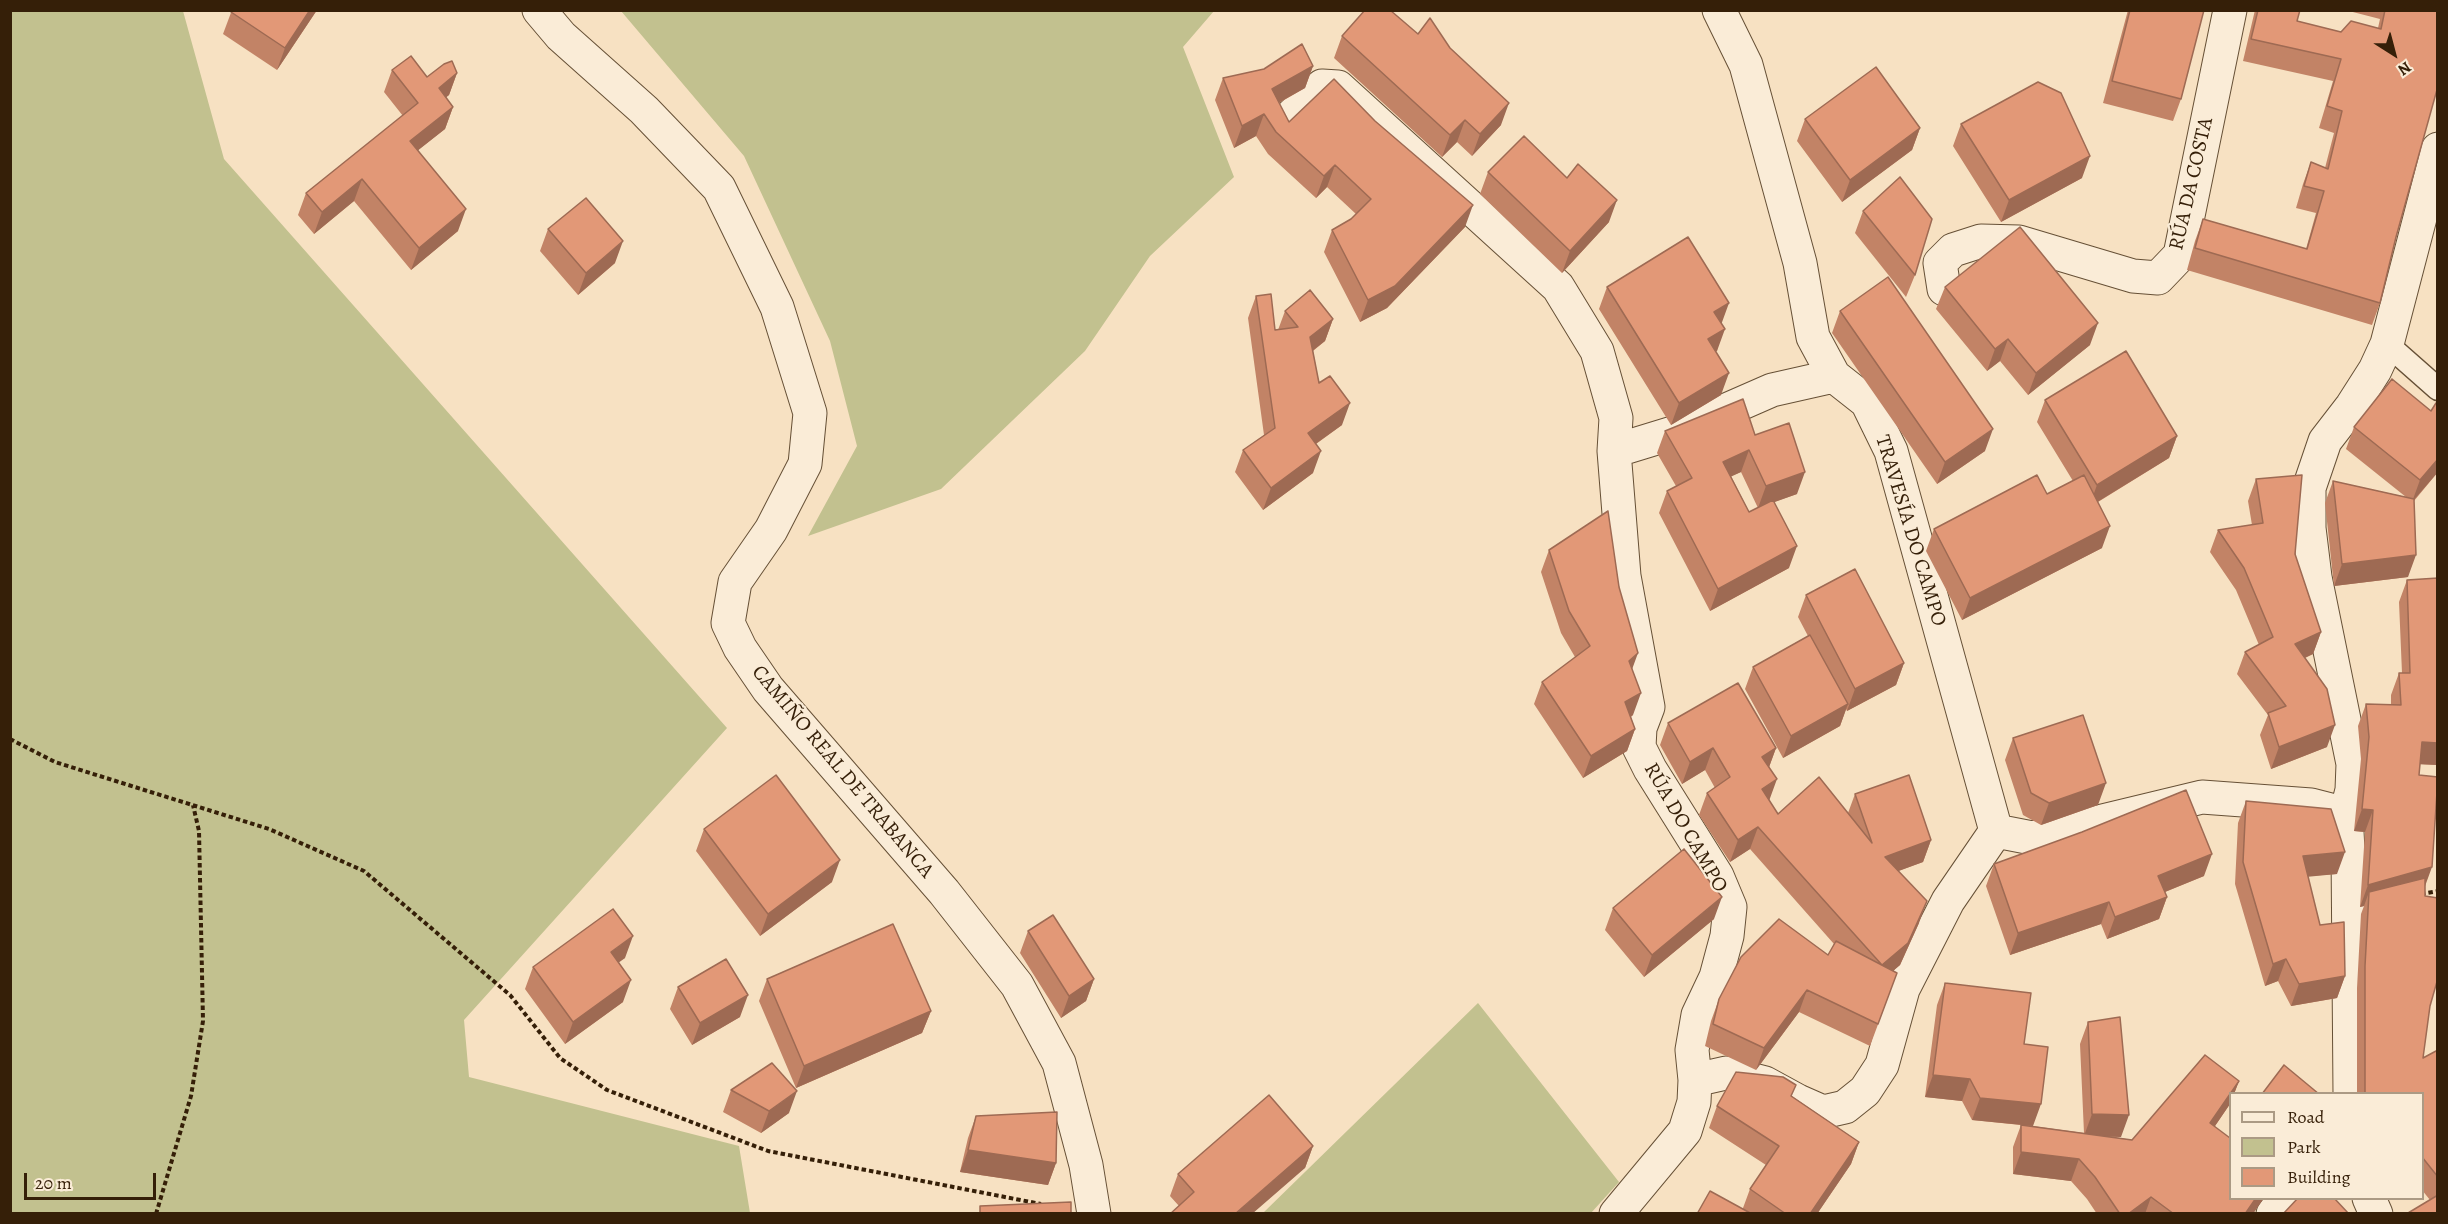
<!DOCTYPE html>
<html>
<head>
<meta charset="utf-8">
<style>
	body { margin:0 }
	#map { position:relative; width:2448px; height:1224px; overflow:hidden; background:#f7e1c2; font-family:Alegreya,serif }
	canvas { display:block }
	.frame { position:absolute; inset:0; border:12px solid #351f08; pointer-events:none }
	.legend { position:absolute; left:2229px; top:1092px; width:195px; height:108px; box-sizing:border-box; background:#faecd7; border:2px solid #ab9a84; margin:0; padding:8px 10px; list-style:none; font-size:18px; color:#351f08 }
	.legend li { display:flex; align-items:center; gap:12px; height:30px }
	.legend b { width:30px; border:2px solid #ab9a84 }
	.north { position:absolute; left:2364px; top:24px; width:60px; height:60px; -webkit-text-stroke:4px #faecd7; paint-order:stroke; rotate:144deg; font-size:16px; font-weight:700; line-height:24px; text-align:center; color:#351f08 }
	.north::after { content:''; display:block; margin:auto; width:21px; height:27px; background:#351f08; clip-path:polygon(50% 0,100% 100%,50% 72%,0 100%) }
	.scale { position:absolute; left:24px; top:1173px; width:132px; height:27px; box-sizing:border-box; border:3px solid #351f08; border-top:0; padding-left:8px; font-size:18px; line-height:21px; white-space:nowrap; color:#351f08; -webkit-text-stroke:4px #faecd7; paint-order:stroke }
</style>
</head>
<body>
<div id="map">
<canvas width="2448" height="1224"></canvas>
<div class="frame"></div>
<ul class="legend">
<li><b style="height:8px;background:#faecd7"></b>Road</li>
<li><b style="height:16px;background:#c2c18f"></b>Park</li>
<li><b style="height:16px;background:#e29877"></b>Building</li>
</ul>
<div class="north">N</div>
<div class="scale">20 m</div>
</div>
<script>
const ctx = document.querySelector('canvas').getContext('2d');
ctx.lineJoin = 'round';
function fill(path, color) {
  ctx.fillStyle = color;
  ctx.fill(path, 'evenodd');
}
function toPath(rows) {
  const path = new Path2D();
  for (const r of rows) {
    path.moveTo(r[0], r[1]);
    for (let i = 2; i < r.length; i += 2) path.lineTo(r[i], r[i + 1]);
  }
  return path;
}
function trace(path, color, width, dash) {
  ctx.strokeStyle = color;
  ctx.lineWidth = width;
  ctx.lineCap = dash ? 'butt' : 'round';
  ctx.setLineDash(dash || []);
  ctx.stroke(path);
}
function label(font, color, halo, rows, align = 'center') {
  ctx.font = font + ' Alegreya,serif';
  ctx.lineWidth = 4.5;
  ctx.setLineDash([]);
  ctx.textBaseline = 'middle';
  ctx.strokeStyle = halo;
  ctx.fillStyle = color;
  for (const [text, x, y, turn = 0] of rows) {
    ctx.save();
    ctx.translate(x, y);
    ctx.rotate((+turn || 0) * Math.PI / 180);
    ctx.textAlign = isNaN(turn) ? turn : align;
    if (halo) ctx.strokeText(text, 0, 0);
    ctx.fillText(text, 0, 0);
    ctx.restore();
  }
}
const green = toPath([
	[10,11,183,11,224,159,727,728,464,1020,469,1077,739,1146,750,1213,11,1213],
	[621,11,1214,11,1183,47,1234,177,1150,256,1085,351,941,489,808,536,857,446,830,341,744,156],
	[1478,1003,1619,1182,1591,1213,1263,1213]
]);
const path = toPath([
	[10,739,55,762,269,829,364,871,510,995,560,1058,607,1090,768,1151,1041,1204],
	[2421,894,2438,891],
	[156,1214,191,1096,203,1021,199,831,193,805]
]);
const service = toPath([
	[2387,344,2438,389]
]);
const minor = toPath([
	[539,10,561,36,644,110,719,188,777,307,810,413,805,464,771,530,735,582,728,623,740,648,768,689,944,892,1017,985,1059,1063,1086,1165,1094,1214],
	[1719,10,1746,65,1800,263,1813,337,1834,376,1867,402,1891,451,1996,831,2032,838,2202,797,2311,805,2346,814],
	[1286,121,1322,86,1338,87,1558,287,1597,351,1616,418,1614,451,1624,576,1648,707,1640,728,1639,747,1650,769,1717,876,1730,907,1727,936,1716,977,1698,1015,1692,1050,1695,1080,1694,1102,1685,1131,1616,1214],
	[1944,289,1940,263,1953,250,1981,241,2019,242,2133,276,2158,278,2180,255,2230,10],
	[1614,451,1676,432,1772,390,1834,376],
	[1695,1080,1726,1073,1765,1083,1798,1101,1823,1112,1845,1107,1865,1091,1882,1065,1903,989,1948,901,1996,831],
	[2350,1094,2348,850,2346,814,2352,790,2353,764,2315,577,2309,528,2309,488,2325,441,2352,406,2375,370,2387,344,2438,149],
	[2369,1198,2376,1214],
	[2273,1214,2285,1198]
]);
const wall = toPath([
	[232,10,317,10,277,70,223,34],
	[2128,10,2204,10,2181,99,2173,121,2103,103],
	[2255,10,2300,10,2297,21,2341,32,2378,28,2380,19,2345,10,2438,10,2396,237,2380,303,2372,325,2187,270,2195,241,2203,219,2306,249,2316,213,2296,208,2303,184,2311,162,2325,168,2334,133,2319,128,2333,81,2243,61],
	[1342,36,1501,125,1472,156,1457,142,1442,157,1334,58],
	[1313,66,1305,88,1279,103,1289,122,1465,227,1387,308,1360,322,1324,252,1332,230,1351,219,1356,214,1327,187,1316,198,1268,154,1256,136,1234,148,1215,100,1223,78],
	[392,70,427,77,457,73,449,95,446,97,453,107,445,129,418,150,458,231,411,270,354,201,314,234,298,215,306,193,403,116,384,92],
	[1805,119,1920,128,1912,150,1842,202,1797,141],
	[1961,124,2082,178,2001,222,1953,146],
	[1488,172,1609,222,1562,273,1480,194],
	[1863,211,1915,275,1906,297,1855,233],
	[548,229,615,263,578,295,540,251],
	[1607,287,1721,323,1717,351,1715,351,1721,395,1671,425,1599,309],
	[1945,287,2090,345,2028,395,2000,361,1987,371,1936,309],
	[1256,296,1275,330,1278,330,1285,311,1333,319,1325,341,1313,351,1319,383,1342,425,1316,444,1313,473,1263,510,1235,472,1243,450,1264,435,1248,318],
	[1840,311,1985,451,1937,484,1832,333],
	[2045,400,2177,436,2169,458,2098,502,2102,548,1962,620,1926,551,1934,529,2047,494,2073,481,2037,422],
	[2354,427,2438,472,2414,501,2408,577,2334,586,2325,503,2333,481,2406,497,2346,449],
	[1665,431,1755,435,1797,494,1774,502,1789,568,1710,611,1659,513,1667,491,1676,486,1657,453],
	[1741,472,1758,508,1749,512,1731,476],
	[2256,479,2295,554,2321,632,2313,654,2305,658,2327,747,2271,769,2260,735,2268,715,2237,674,2245,652,2259,645,2236,590,2210,552,2218,530,2252,525,2248,501],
	[1549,550,1632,669,1633,715,1631,717,1635,729,1627,751,1583,778,1534,704,1542,682,1575,657,1561,633,1541,572],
	[2438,578,2438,765,2420,764,2419,775,2425,884,2425,896,2430,1006,2423,1058,2438,1053,2438,1214,2430,1200,2422,1190,2422,1094,2357,1094,2357,988,2361,914,2364,906,2360,907,2365,832,2354,831,2361,759,2358,726,2366,704,2391,705,2391,695,2399,673,2402,673,2399,602,2407,580],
	[1806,595,1904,663,1896,685,1847,711,1846,709,1840,726,1783,758,1745,689,1753,667,1808,636,1798,617],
	[1668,723,1776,748,1769,767,1769,800,1778,814,1848,813,1855,794,1931,840,1923,862,1898,871,1919,923,1900,965,1893,971,1897,973,1870,1046,1799,1012,1756,1070,1705,1046,1711,1021,1719,999,1828,955,1834,944,1750,849,1730,862,1699,815,1707,793,1715,788,1705,770,1682,784,1660,745],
	[2013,738,2098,805,2041,825,2023,815,2005,760],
	[2246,801,2337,874,2308,876,2320,925,2345,976,2337,998,2291,1006,2278,981,2265,986,2235,884,2238,823],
	[704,829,832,882,760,936,696,851],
	[1994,864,2204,876,2165,892,2167,897,2159,919,2107,939,2101,924,2010,955,1986,886],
	[1613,908,1714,919,1644,977,1605,930],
	[1028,931,1094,979,1086,1001,1061,1018,1020,953],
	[625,958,618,962,623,1002,565,1044,525,989,533,967],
	[767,979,931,1011,922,1033,796,1088,759,1001],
	[1945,983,2024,1044,2033,1126,2084,1133,2080,1044,2088,1022,2121,1137,2109,1136,2132,1140,2239,1081,2234,1094,2230,1094,2230,1104,2215,1126,2253,1214,2097,1214,2087,1199,2071,1181,2013,1174,2013,1147,2021,1125,1972,1120,1962,1101,1925,1097,1937,1005],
	[678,987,740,1017,692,1045,670,1009],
	[731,1090,789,1113,761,1133,723,1112],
	[1792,1096,1859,1142,1851,1164,1817,1214,1697,1214,1743,1208,1750,1189,1766,1165,1709,1128,1717,1106],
	[976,1116,1056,1163,1048,1185,960,1172,968,1138],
	[1313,1146,1305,1168,1179,1206,1170,1196,1178,1174]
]);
const shadedWall = toPath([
	[310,10,317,10,277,70,285,48],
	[1313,66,1305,88,1264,111,1272,89],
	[457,73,449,95,431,110,439,88],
	[1509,103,1501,125,1472,156,1480,134],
	[453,107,445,129,402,163,410,141],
	[1264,114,1256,136,1234,148,1242,126],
	[1465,120,1457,142,1442,157,1450,135],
	[1920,128,1912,150,1842,202,1850,180],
	[2090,156,2082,178,2001,222,2009,200],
	[1335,165,1327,187,1316,198,1324,176],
	[362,179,354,201,314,234,322,212],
	[1617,200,1609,222,1562,273,1570,251],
	[1473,205,1465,227,1387,308,1360,322,1368,300],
	[466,209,458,231,411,270,419,248],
	[623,241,615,263,578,295,586,273],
	[1729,303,1721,325,1714,312],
	[1333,319,1325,341,1302,359,1310,337],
	[2098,323,2090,345,2028,395,2036,373],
	[1725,329,1717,351,1700,361,1708,339],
	[2008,339,2000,361,1987,371,1995,349],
	[1729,373,1721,395,1671,425,1679,403],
	[1350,403,1342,425,1300,455,1308,433],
	[1993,429,1985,451,1937,484,1945,462],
	[2177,436,2169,458,2089,507,2097,485],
	[1749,450,1741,472,1715,484,1723,462],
	[1321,451,1313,473,1263,510,1271,488],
	[2438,459,2438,472,2412,502,2420,480],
	[1805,472,1797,494,1758,508,1766,486],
	[2110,526,2102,548,1962,620,1970,598],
	[1797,546,1789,568,1710,611,1718,589],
	[2416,555,2408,577,2334,586,2342,564],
	[2321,632,2313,654,2287,666,2295,644],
	[1638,653,1630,675,1629,661],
	[1904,663,1896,685,1847,711,1855,689],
	[1641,693,1633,715,1617,724,1625,702],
	[1848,704,1840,726,1783,758,1791,736],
	[2335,725,2327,747,2271,769,2279,747],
	[1635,729,1627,751,1583,778,1591,756],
	[2422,742,2438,743,2438,765,2414,764],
	[1713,748,1705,770,1682,784,1690,762],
	[1776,748,1768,770,1762,757],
	[1777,779,1769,801,1762,789],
	[2106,783,2098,805,2041,825,2049,803],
	[2362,809,2373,810,2365,832,2354,831],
	[1758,827,1750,849,1730,862,1738,840],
	[1931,840,1923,862,1877,879,1885,857],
	[2345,852,2337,874,2295,878,2303,856],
	[2212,854,2204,876,2150,898,2158,876],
	[840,860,832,882,760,936,768,914],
	[2432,867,2424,889,2369,892,2364,906,2360,907,2368,885],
	[1722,897,1714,919,1644,977,1652,955],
	[2167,897,2159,919,2107,939,2115,917],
	[1927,901,1919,923,1900,965,1874,987,1882,965],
	[2109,902,2101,924,2010,955,2018,933],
	[633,936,625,958,603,974,611,952],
	[2286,959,2278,981,2265,986,2273,964],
	[2345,976,2337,998,2291,1006,2299,984],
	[1094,979,1086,1001,1061,1018,1069,996],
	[631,980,623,1002,565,1044,573,1022],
	[1807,990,1799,1012,1756,1070,1764,1048],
	[748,995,740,1017,692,1045,700,1023],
	[931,1011,922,1033,796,1088,804,1066],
	[1933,1075,1970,1079,1962,1101,1925,1097],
	[2239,1081,2234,1094,2230,1094,2230,1104,2202,1145,2210,1123],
	[797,1091,789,1113,761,1133,769,1111],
	[1980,1098,2041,1104,2033,1126,1972,1120],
	[2092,1114,2129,1115,2121,1137,2084,1136],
	[1859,1142,1851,1164,1817,1214,1810,1214],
	[1313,1146,1305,1168,1252,1214,1235,1214],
	[968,1150,1056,1163,1048,1185,960,1172],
	[2021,1152,2079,1159,2071,1181,2013,1174],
	[2151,1197,2145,1214,2128,1214],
	[2256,1198,2264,1198,2253,1214,2245,1214]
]);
const building = toPath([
	[232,10,310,10,285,48,231,12,232,10],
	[1365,10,1390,10,1418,34,1430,18,1450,48,1509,103,1480,134,1465,120,1450,135,1342,36,1365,10],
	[2130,10,2204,10,2181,99,2112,81,2130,10],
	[2258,10,2300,10,2297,21,2341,32,2351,21,2381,29,2385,10,2438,10,2438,86,2396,237,2380,303,2195,248,2203,219,2307,249,2324,191,2304,186,2311,162,2328,169,2342,111,2327,106,2341,59,2251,39,2258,10],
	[1302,44,1313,66,1272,89,1289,122,1334,79,1375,121,1473,205,1395,286,1368,300,1332,230,1351,219,1371,199,1335,165,1324,176,1276,132,1264,114,1242,126,1223,78,1264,69,1302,44],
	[411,56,427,77,444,64,452,61,457,73,439,88,453,107,410,141,466,209,419,248,362,179,322,212,306,193,418,103,392,70,411,56],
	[1876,67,1920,128,1850,180,1805,119,1876,67],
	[2038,82,2061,93,2090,156,2009,200,1961,124,2038,82],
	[1524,136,1567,178,1578,164,1617,200,1570,251,1488,172,1524,136],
	[1900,177,1932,219,1915,275,1863,211,1900,177],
	[586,198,623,241,586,273,548,229,586,198],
	[2020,227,2098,323,2036,373,2008,339,1995,349,1945,287,2020,227],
	[1688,237,1729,303,1714,312,1725,329,1708,339,1729,373,1679,403,1607,287,1688,237],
	[1888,277,1993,429,1945,462,1840,311,1888,277],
	[1310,290,1333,319,1310,337,1319,383,1330,376,1350,403,1308,433,1321,451,1271,488,1243,450,1275,428,1256,296,1271,294,1275,330,1298,327,1285,311,1310,290],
	[2126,351,2177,436,2097,485,2045,400,2126,351],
	[2392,379,2431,411,2436,403,2438,405,2438,459,2420,480,2354,427,2392,379],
	[1743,399,1755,435,1789,423,1805,472,1766,486,1749,450,1723,462,1749,512,1773,500,1797,546,1718,589,1667,491,1692,478,1665,431,1743,399],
	[2037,475,2047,494,2084,475,2110,526,1970,598,1934,529,2037,475],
	[2302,475,2295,554,2321,632,2295,644,2327,689,2335,725,2279,747,2268,713,2286,706,2245,652,2273,637,2244,568,2218,530,2263,523,2256,479,2302,475],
	[2333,481,2414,499,2416,555,2342,564,2333,481],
	[1608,511,1619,587,1638,653,1629,661,1641,693,1625,702,1635,729,1591,756,1542,682,1590,646,1569,611,1549,550,1608,511],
	[1855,569,1904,663,1855,689,1806,595,1855,569],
	[2438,578,2438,743,2422,742,2419,775,2438,777,2432,867,2368,885,2373,810,2362,809,2369,737,2366,704,2401,705,2399,673,2410,673,2407,580,2438,578],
	[1810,635,1848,704,1791,736,1753,667,1810,635],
	[1738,683,1776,748,1762,757,1777,779,1762,789,1778,814,1819,777,1872,843,1855,794,1909,775,1931,840,1885,857,1927,901,1908,943,1882,965,1758,827,1738,840,1707,793,1730,777,1713,748,1690,762,1668,723,1738,683],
	[2083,715,2106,783,2049,803,2031,793,2013,738,2083,715],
	[776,775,840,860,768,914,704,829,776,775],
	[2186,790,2212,854,2158,876,2167,897,2115,917,2109,902,2018,933,1994,864,2082,832,2186,790],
	[2246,801,2331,809,2345,852,2303,856,2320,925,2344,922,2345,976,2299,984,2286,959,2273,964,2243,862,2246,801],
	[1684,849,1722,897,1652,955,1613,908,1684,849],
	[2425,878,2425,896,2438,898,2438,978,2430,1006,2423,1058,2436,1051,2438,1053,2438,1177,2422,1157,2422,1094,2365,1094,2365,966,2369,892,2425,878],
	[613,909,633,936,611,952,631,980,573,1022,533,967,613,909],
	[1053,915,1094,979,1069,996,1028,931,1053,915],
	[1779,919,1828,955,1836,941,1897,973,1878,1024,1807,990,1764,1048,1713,1024,1719,999,1741,957,1779,919],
	[893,924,931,1011,804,1066,767,979,893,924],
	[726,959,748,995,700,1023,678,987,726,959],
	[1945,983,2031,993,2024,1044,2048,1047,2041,1104,1980,1098,1970,1079,1933,1075,1945,983],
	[2120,1017,2129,1115,2092,1114,2088,1022,2120,1017],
	[2205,1055,2239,1081,2210,1123,2230,1138,2230,1198,2256,1198,2245,1214,2174,1214,2151,1197,2128,1214,2120,1214,2095,1177,2079,1159,2021,1152,2021,1125,2132,1140,2205,1055],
	[772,1063,797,1091,769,1111,731,1090,772,1063],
	[2284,1065,2319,1094,2262,1094,2284,1065],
	[1736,1072,1783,1077,1796,1085,1791,1096,1859,1142,1810,1214,1786,1214,1750,1189,1779,1146,1717,1106,1736,1072],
	[1269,1095,1313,1146,1235,1214,1170,1214,1194,1192,1178,1174,1269,1095],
	[1057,1112,1056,1163,968,1150,976,1116,1057,1112],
	[1710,1191,1752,1214,1697,1214,1710,1191],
	[2438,1195,2438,1214,2408,1213,2438,1195],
	[2298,1198,2334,1198,2349,1214,2283,1214,2298,1198],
	[1071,1202,1071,1214,980,1214,980,1206,1071,1202]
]);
const streetNames = [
	["RÚA DA COSTA",2192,184,-77],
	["TRAVESÍA DO CAMPO",1910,531,73],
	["CAMIÑO REAL DE TRABANCA",842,772,50],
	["RÚA DO CAMPO",1685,828,60]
];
fill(green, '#c2c18f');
trace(service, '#665036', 25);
trace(minor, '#665036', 35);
trace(path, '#351f08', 4, [4.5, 3]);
trace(service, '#faecd7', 22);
trace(minor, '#faecd7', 33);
fill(wall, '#c28366');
fill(shadedWall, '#9e6a53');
fill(building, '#e29877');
trace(building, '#9e6a53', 1.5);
label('21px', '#351f08', '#faecd7', streetNames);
</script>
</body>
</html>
